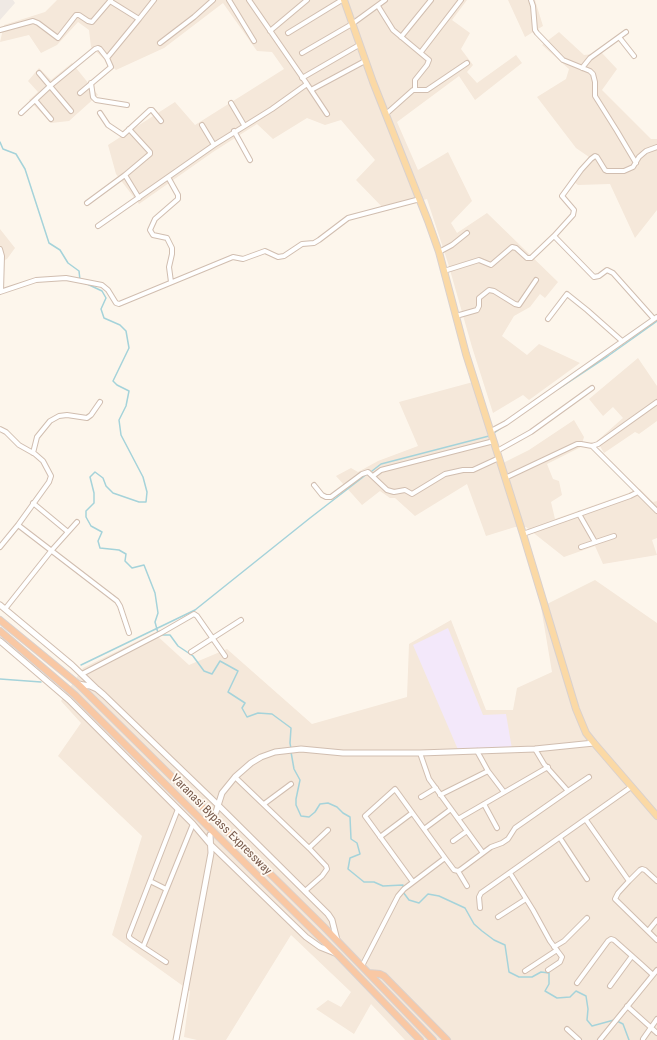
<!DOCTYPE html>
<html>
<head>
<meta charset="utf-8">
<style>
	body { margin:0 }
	canvas { display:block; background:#fdf6ec }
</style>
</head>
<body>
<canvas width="657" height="1040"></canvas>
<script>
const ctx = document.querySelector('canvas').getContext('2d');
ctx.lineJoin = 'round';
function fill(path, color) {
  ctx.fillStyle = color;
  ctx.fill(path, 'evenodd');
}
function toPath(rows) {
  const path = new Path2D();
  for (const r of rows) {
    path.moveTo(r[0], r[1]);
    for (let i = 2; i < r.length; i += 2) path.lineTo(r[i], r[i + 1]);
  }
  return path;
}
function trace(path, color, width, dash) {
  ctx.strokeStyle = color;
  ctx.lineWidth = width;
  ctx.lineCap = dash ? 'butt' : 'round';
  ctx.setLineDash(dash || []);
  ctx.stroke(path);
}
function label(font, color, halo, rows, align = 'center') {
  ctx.font = font + ' "Roboto Condensed",sans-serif';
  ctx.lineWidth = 3.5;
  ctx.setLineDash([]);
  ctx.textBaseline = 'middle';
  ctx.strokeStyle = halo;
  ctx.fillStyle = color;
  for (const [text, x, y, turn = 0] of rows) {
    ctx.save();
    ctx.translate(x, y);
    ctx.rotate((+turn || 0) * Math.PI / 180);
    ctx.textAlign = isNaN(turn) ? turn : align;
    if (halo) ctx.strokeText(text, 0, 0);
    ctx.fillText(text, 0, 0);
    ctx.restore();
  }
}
const residential = toPath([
	[57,0,467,0,452,20,470,33,461,49,473,65,467,72,477,83,516,55,522,63,475,100,459,76,397,122,418,170,448,152,472,201,451,223,457,233,487,213,558,282,545,298,540,294,530,307,514,316,502,336,527,355,539,344,580,363,529,400,523,395,493,413,472,347,448,263,427,199,386,211,356,180,375,160,341,120,325,125,307,118,273,139,257,124,213,152,139,204,116,174,108,145,175,102,195,125,284,69,272,52,257,51,223,3,164,48,116,70,91,47,89,30,78,22,57,45,41,53,29,35,0,42,4,25,45,12],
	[508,0,535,0,543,26,525,37],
	[559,32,584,55,602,53,617,69,602,90,651,139,657,139,657,210,635,238,610,184,578,185,571,180,589,157,576,148,537,97,566,79,569,69,542,45],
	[72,63,98,95,69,121,51,123,29,100,38,92,28,81,39,68,51,80],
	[0,229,15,248,7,259,0,262],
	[638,358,657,386,657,421,639,434,635,432,604,453,597,441,623,418,613,407,603,416,589,399],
	[473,382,499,465,529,450,574,420,584,437,581,447,547,464,553,479,559,481,562,495,551,502,555,519,640,489,653,502,657,501,657,538,652,540,657,555,603,564,595,546,564,557,526,527,515,527,486,536,467,484,415,516,395,498,390,498,380,491,362,505,336,476,351,468,358,472,378,461,418,446,399,402],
	[595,580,657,623,657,1040,405,1040,371,1004,354,1034,316,1009,328,1000,341,1007,351,992,291,935,226,1040,197,1040,184,1037,190,991,112,935,142,836,58,756,81,723,61,701,83,668,154,633,189,665,227,649,312,724,407,697,409,644,451,620,486,710,513,710,517,688,552,672,541,607]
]);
const industrial = toPath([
	[0,0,13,0,15,3,0,20]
]);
const education = toPath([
	[448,628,483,715,506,714,512,749,459,752,413,645]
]);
const stream = toPath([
	[0,142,3,149,16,154,25,169,49,243,60,250,68,263,79,271,80,280],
	[85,283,102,291,106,298,101,309,104,318,120,325,126,331,129,348,113,381,117,385,129,391,126,406,119,420,121,435,143,477,147,492,146,502,139,502,113,493,106,486,103,478,95,472,90,477,94,493,94,503,86,511,86,517,91,526,102,532,98,541,100,548,119,550,126,554,125,561,132,568,144,565,155,593,158,613,155,622,158,633],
	[558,389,608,356,657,321],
	[494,433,504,426],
	[372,471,381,464,489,436],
	[160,635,170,635,178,646,193,656,204,671,212,674,220,661,238,671,228,692,245,703,242,708,247,717,258,713,272,714,291,728,290,743,291,749],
	[81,665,195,610,310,518,367,474],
	[0,679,41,682],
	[291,752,294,769,300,780,296,799,296,805,301,816,309,817,315,812,320,804,328,803,337,807,343,813,350,817,351,839,357,843,360,854,350,858,348,869,364,882,374,882,383,886,403,885,403,888],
	[403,892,409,900,419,903,428,894,439,896,465,908,474,924,482,931,494,940,505,945,509,972,519,977,532,977,541,972,549,973,549,984,545,991,557,998,570,997,576,991,586,996,588,1009,587,1020,592,1026,614,1020],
	[617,1021,623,1024,629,1040]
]);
const minor = toPath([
	[229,0,254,41],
	[249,0,307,84],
	[531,0,533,6,535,30,537,33,563,60,590,71,593,74,595,82,595,96,617,131,636,163],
	[378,6,393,30,429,60,427,65,415,80,415,89],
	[139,19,154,0],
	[0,30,33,21,38,23,58,38,76,15,79,15,88,21,92,22,110,1],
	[270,31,307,0],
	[288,33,342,0],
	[401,37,431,0],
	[619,37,634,56],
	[160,43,194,17,213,0],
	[421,52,461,0],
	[302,53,352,24,385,0],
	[582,68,590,58,626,32],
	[39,73,71,111],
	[302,78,359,45],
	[91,83,93,97,96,100,127,105],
	[311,90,327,114],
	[80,93,111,67,107,58],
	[35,100,51,119],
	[231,103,244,125],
	[21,113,50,86,95,49,98,48,100,49,107,58,139,19,110,1,111,0],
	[100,113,108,125,123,135,150,110,152,110,161,121],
	[386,114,413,90,427,90,467,63],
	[202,125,214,145],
	[234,131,250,160],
	[125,175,139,198],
	[168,177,178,195,178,199,155,219,150,230,153,235,167,238,172,248,172,254,169,267,171,282],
	[87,203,125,175,150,154,150,152,129,129],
	[98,226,214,145,272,109,307,84,311,90,365,61],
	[554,236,594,277,599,276,607,270,613,273,654,319],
	[0,249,2,256,1,291],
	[439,252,452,245,467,233],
	[444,271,479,260,491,265,512,247,516,248,527,258,531,258,554,236,573,215,574,210,562,196,581,170,591,159,595,156,597,157,605,170,607,171,624,171,633,167,639,157,646,151,657,147],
	[0,292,36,280,66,278,102,285,108,290,116,303,119,304,233,257,243,259,265,251,278,257,284,256,302,244,314,243,319,240,348,218,420,199],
	[456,316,477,310,479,306,479,298,489,290,494,291,515,304,519,305,536,280],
	[548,319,567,294,587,310,622,341],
	[0,429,6,432,19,445,35,454,43,461,51,476,49,482,18,525,0,547],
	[491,431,506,423,657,317],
	[592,446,657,511],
	[497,451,531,432,592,388],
	[33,453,37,437,50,421,59,416,67,415,87,418,91,415,100,402],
	[373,476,381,470,494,441],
	[505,478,577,444,581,444,592,446,598,444,657,402],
	[314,485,322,495,326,497,331,497,362,474,368,472,387,490,394,492,405,490,412,494,445,474,463,470,473,470,499,458],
	[33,503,68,532],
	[579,514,595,542],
	[18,525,117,601,120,606,129,633],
	[523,534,630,496,638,492],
	[581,547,614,536],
	[5,609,51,551,77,522],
	[191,652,241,620],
	[82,674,161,633,194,614,197,616,225,656],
	[477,751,488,771,504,792],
	[420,753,429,779,483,853],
	[235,777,309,848,328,830],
	[568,791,589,777],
	[440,795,488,771],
	[421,797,436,788],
	[264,804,291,784],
	[484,804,497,828],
	[458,819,548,767],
	[586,820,629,881,640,870,642,869,645,870,657,881],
	[424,829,451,809],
	[380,837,412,813],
	[560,838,587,879],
	[453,841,467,831],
	[458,871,467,886],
	[510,873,533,910,550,941,562,957,560,962,548,970],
	[150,881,166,889],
	[629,881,618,893,615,899,657,940],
	[413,882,365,816,395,789,445,858],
	[305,891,322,876,327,869,326,866,309,848],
	[480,908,479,897,481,893,631,787],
	[498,917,526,899],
	[648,931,657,920],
	[143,947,193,824],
	[554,947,564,941,587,918],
	[166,962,131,939,129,937,129,935,178,809],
	[362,966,398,896,404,889,445,858,454,870,458,871,460,870,491,847,502,843,508,839,515,828,568,791,544,764,535,749],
	[525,971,557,950],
	[577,983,608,941,611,939,614,940,641,964,653,975],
	[610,986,632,956],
	[627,1006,657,1033],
	[567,1029,579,1040],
	[643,1039,657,1019],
	[600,1040,657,970]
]);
const tertiary = toPath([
	[0,605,72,665,96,688],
	[0,641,69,700,193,824,210,844,306,937,320,947,335,953],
	[78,684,90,686,97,689,104,695,218,805,328,914,332,920,337,940],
	[216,812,222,793,235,777,251,763,261,757,275,752,301,749,343,753,420,753,535,749,594,743],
	[176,1040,211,853,210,835]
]);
const primary = toPath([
	[344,0,373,82,428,221,439,252,466,354,523,534,576,709,586,733,594,743,657,816]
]);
const trunk = toPath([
	[0,620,78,684,324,927,433,1040],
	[0,631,75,695,338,955,420,1040],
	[369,973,380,974,384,976,447,1040]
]);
const streetNames = [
	["Varanasi Bypass Expressway",221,825,45]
];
fill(residential, '#f5e8da');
fill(industrial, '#efe9e4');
fill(education, '#f3e8fa');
trace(stream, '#a5d3da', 1.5);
trace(minor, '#d1beb0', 6);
trace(tertiary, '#d1beb0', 7);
trace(primary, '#dad1cd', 8);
trace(trunk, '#dad1cd', 8);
trace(minor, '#fff', 4);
trace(tertiary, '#fff', 5);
trace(primary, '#fbd9a5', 6);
trace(trunk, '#f9c8a4', 6);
label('12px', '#7a5c4d', '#fffaf3', streetNames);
</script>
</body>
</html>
